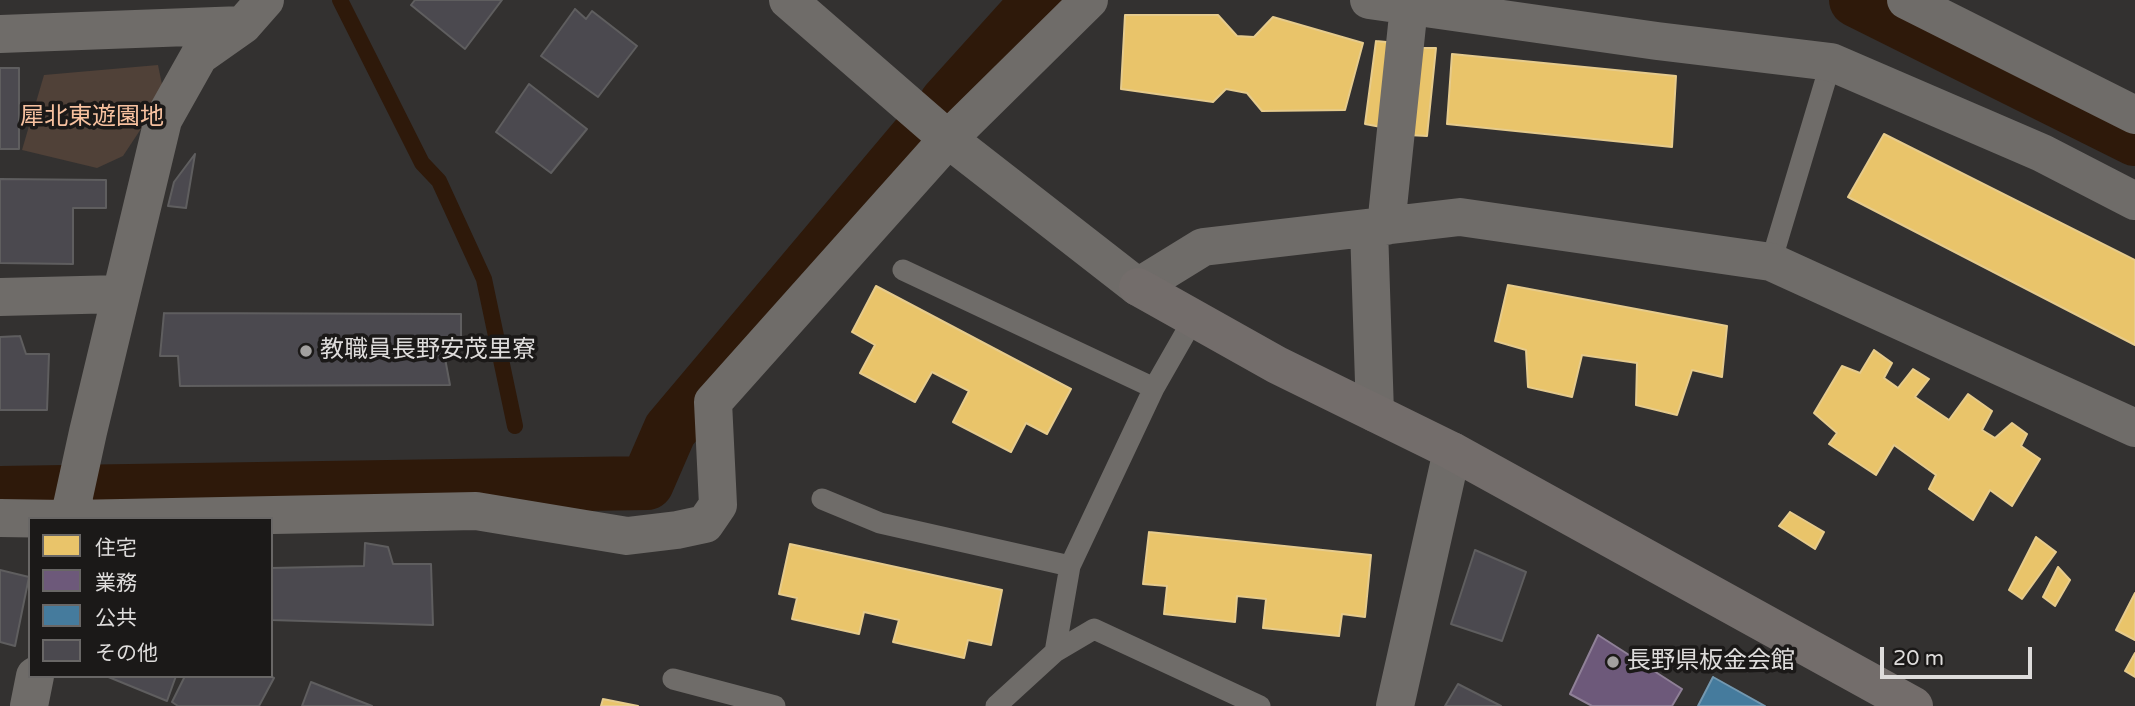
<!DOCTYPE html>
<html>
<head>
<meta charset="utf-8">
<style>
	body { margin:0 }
	#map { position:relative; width:2135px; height:706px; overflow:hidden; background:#333130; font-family:"Varela Round","Noto Sans JP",sans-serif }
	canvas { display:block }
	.legend { position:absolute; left:28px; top:517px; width:245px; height:161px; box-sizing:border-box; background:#1b1918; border:2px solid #696766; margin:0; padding:9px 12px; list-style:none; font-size:21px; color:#dedcdb }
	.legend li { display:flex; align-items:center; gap:14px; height:35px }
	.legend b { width:35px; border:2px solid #696766 }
	.scale { position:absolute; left:1880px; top:647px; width:152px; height:32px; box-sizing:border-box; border:4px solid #dedcdb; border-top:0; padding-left:9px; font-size:21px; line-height:24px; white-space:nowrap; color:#dedcdb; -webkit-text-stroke:5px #1b1918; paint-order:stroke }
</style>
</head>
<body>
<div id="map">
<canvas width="2135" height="706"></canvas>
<ul class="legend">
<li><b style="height:19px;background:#e9c46a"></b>住宅</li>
<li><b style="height:19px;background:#6d597a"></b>業務</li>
<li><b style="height:19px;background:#457b9d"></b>公共</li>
<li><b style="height:19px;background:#4b494f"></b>その他</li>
</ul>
<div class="scale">20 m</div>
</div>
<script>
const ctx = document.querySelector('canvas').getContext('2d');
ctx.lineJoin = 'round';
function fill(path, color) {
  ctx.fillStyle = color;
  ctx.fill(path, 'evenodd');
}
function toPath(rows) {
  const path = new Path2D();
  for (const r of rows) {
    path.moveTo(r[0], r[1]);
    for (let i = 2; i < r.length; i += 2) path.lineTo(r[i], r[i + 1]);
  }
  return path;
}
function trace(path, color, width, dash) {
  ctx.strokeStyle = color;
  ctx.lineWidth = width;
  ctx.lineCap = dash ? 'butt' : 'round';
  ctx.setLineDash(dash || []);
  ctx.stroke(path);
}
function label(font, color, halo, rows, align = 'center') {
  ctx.font = font + ' "Varela Round","Noto Sans JP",sans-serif';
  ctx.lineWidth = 7;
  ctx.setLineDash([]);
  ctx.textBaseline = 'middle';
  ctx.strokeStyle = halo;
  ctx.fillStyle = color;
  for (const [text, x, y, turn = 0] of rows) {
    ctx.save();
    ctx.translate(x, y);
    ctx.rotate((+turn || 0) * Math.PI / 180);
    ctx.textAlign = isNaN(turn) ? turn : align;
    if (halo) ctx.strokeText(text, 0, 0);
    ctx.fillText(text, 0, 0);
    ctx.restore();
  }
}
const green = toPath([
	[158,65,164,94,123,156,97,168,22,150,44,75]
]);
const homes = toPath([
	[1125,15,1218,15,1237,36,1254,37,1273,17,1363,43,1345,110,1262,111,1247,93,1226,89,1213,102,1121,89,1125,15],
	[1376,41,1397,43,1381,127,1365,124,1376,41],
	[1418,48,1436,48,1427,136,1408,135,1418,48],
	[1452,54,1676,76,1672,147,1447,124,1452,54],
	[1884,134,2135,260,2135,345,1848,197,1884,134],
	[1508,285,1727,326,1722,377,1692,370,1677,415,1636,405,1637,363,1582,355,1572,397,1528,387,1526,350,1495,341,1508,285],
	[876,286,1071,389,1047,434,1026,423,1011,452,953,422,969,391,932,372,915,402,860,373,875,345,852,332,876,286],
	[1874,350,1892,363,1884,378,1898,388,1913,369,1929,379,1915,397,1949,420,1968,394,1992,411,1982,430,1995,438,2012,423,2027,434,2021,446,2040,459,2012,506,1990,490,1973,520,1929,489,1936,475,1894,445,1876,475,1829,444,1837,433,1814,413,1842,366,1860,373,1874,350],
	[1790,512,1824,532,1815,549,1779,526,1790,512],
	[1149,532,1371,555,1365,617,1342,614,1339,636,1263,628,1266,599,1237,596,1235,622,1164,614,1167,586,1143,584,1149,532],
	[2036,537,2056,552,2022,599,2009,590,2036,537],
	[790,544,1002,590,991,645,968,640,964,658,893,642,899,620,864,612,859,634,792,619,797,598,779,594,790,544],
	[2058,567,2070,580,2055,606,2043,597,2058,567],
	[2135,593,2135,640,2116,630,2135,593],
	[2135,653,2135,677,2125,671,2135,653],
	[603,699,638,706,601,706,603,699]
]);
const offices = toPath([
	[1598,635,1682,689,1672,706,1592,706,1570,694,1598,635]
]);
const public = toPath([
	[1713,677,1765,706,1698,706,1713,677]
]);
const stream = toPath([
	[340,0,422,163,439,181,484,279,515,426]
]);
const canal = toPath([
	[1856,0,2135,139],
	[946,103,1039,0],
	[0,493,647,483,670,430,916,138]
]);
const building = toPath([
	[415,0,502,0,465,49,411,5,415,0],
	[575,9,586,19,592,11,637,46,598,97,541,56,575,9],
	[0,68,19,68,19,149,0,149,0,68],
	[529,84,587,129,551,173,496,132,529,84],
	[195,154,186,208,168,206,174,182,195,154],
	[0,179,106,180,106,208,73,208,73,264,0,263,0,179],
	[164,313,461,314,461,349,444,353,450,385,180,386,178,356,160,356,164,313],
	[20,336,26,354,49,354,47,410,0,410,0,337,20,336],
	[365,543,388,547,393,564,431,564,433,625,271,620,271,568,364,566,365,543],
	[1475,550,1526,572,1502,641,1451,624,1475,550],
	[0,570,29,577,15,646,0,642,0,570],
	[106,676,176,676,167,701,106,676],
	[185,676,270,676,274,678,259,706,178,706,172,702,185,676],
	[311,682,372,706,302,706,311,682],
	[1458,684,1501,706,1445,706,1458,684]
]);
const lane = toPath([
	[1771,262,1831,62],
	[903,270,1154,388],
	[822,499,880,523,1070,566],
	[1055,652,1070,566,1154,388,1194,318],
	[673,679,775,706],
	[996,706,1055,652,1094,629,1260,706]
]);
const street = toPath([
	[788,0,948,139,1138,287,1203,247,1460,217,1771,262,2135,428],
	[1369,0,1657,41,1831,62,2042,153,2135,201],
	[1906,0,2135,115],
	[0,34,243,25],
	[1386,226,1409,6],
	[1369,228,1375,413],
	[0,297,121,294],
	[0,518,66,519],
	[69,519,88,432,163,120,199,56,243,25,265,0],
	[71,519,476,511,627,536,677,530,705,524,718,505,713,402,948,139,1089,0],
	[29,706,35,676],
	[1395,706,1452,451]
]);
const secondary = toPath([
	[1138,287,1277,365,1452,451,1914,706]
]);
const markers = [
	[306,351,7,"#a2a09f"],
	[1613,662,7,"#a2a09f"]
];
const parkNames = [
	["犀北東遊園地",92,118]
];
const poiNames = [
	["教職員長野安茂里寮",320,351],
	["長野県板金会館",1627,662]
];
fill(green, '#504138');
fill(homes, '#e9c46a');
trace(homes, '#e6cb8c', 2);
fill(offices, '#6d597a');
trace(offices, '#8f8097', 2);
fill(public, '#457b9d');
trace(public, '#7398b0', 2);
trace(stream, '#2e190a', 16);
trace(canal, '#2e190a', 54);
fill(building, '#4b494f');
trace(building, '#5f5e5f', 2);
trace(lane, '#6f6c69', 21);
trace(street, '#6f6c69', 38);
trace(secondary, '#736d6b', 38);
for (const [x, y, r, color] of markers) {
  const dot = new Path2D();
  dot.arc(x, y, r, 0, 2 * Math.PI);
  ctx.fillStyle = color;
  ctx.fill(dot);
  trace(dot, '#1b1918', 2.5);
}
label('24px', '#f7c19f', '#1b1918', parkNames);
label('24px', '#dedcdb', '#1b1918', poiNames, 'left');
</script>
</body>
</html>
